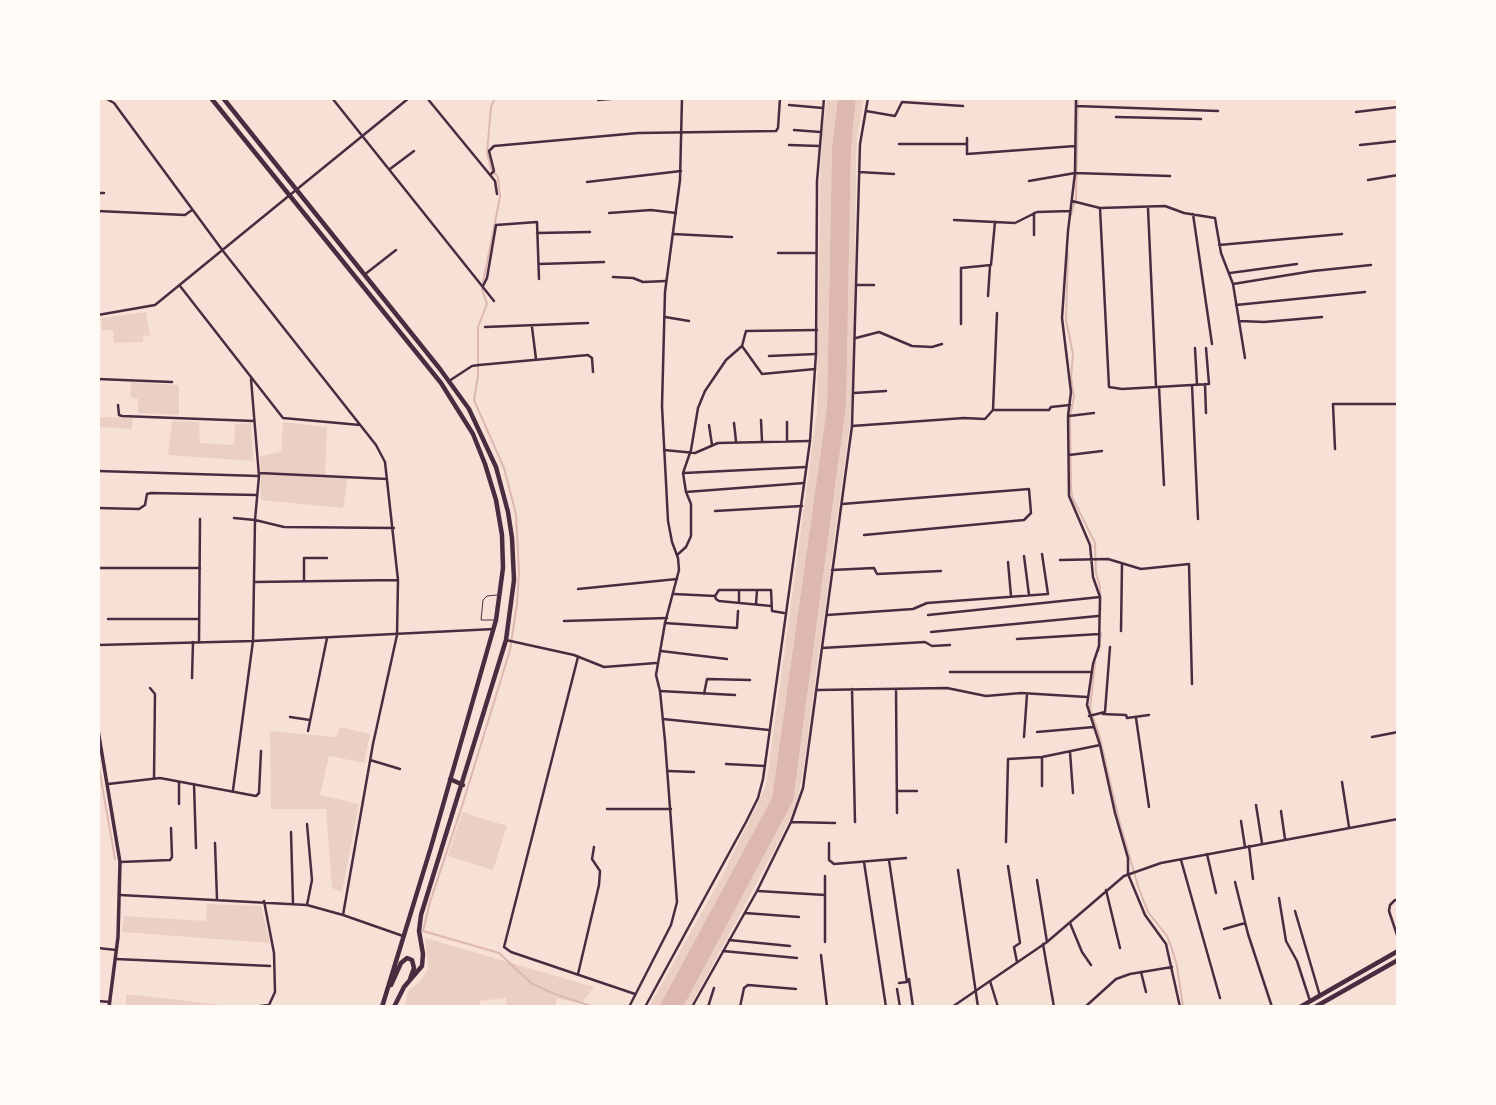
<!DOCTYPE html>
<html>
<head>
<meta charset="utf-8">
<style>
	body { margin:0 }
	#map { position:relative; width:1496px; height:1105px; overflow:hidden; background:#f7e1d7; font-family:Commissioner,sans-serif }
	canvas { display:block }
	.frame { position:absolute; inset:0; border:100px solid #fffaf5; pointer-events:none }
</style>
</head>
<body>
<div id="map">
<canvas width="1496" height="1105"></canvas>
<div class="frame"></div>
</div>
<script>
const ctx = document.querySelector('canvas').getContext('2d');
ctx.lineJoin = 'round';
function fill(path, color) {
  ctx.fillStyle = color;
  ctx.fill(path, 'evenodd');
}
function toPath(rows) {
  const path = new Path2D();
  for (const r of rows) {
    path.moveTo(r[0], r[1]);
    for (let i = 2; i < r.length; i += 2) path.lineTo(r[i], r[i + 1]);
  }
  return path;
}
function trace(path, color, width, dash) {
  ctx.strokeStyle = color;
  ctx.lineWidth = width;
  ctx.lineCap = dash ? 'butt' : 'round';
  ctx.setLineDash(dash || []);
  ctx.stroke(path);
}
const green = toPath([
	[827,98,838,98,832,147,827,407,772,798,662,1002,659,1007,649,1007,722,876,766,786,817,412,820,180,822,132],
	[856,98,864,98,857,139,856,165,854,368,850,423,803,772,796,806,776,847,690,1007,683,1007,793,801,837,473,848,306,851,149],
	[146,312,150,336,143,335,143,342,114,343,113,330,102,330,101,318],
	[131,382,179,385,179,415,138,413,138,399,130,397],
	[98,417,133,418,132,429,98,427],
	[172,421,199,422,200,443,234,445,235,424,251,423,253,461,168,455],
	[283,422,327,427,325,476,348,477,343,508,261,500,260,456,281,452],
	[340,727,370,734,364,763,329,756,320,795,359,804,342,892,332,888,326,809,271,809,270,731,336,737],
	[462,812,507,826,493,870,448,856],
	[207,904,261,906,270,943,122,932,124,916,206,921],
	[425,938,594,987,581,1004,557,998,555,1007,507,1007,506,998,480,1001,479,1007,405,1007,408,991,420,982,428,969],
	[126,994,241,1007,126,1007]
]);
const water = toPath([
	[838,98,856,98,851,149,846,405,793,801,683,1007,659,1007,772,798,827,407,832,147]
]);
const stream = toPath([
	[1071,215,1076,199,1078,98],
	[1068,252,1066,320,1073,354,1071,378,1074,397,1070,416,1071,487,1072,497,1095,543,1096,573,1100,587,1101,610],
	[483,283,500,197,498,177,491,169,487,153,491,107,495,98],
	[482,289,487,304,478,327,478,376,474,400,504,468,516,514,519,572,517,604,510,650,462,806,430,902,423,931,499,953,531,983,552,993,594,1007],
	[1099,651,1101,633],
	[1095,663,1090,709,1099,734,1119,820,1138,886,1148,912,1167,936,1172,949,1177,966,1183,1007],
	[98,762,115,859]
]);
const service = toPath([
	[494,620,481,620,483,600,487,596,497,595]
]);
const minor = toPath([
	[105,98,114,103,223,251,376,445,385,462,398,580,397,635,373,744,343,915],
	[332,98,494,301],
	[427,98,495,181,497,194],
	[1076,98,1075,173,1068,231,1062,318,1071,392,1068,416,1069,496,1090,545,1093,577,1100,597,1099,646,1093,664,1087,705,1100,745,1115,813,1128,858,1128,874,1145,915,1166,944,1180,1007],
	[598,100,621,98],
	[789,105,823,108],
	[1076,106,1218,111],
	[866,111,895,116,902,102,963,106],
	[1356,112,1398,107],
	[1116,117,1201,119],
	[794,130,820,132],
	[967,138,967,154,1075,146],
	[899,144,967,144],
	[789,145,819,146],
	[1360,145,1398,141],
	[390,169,414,151],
	[859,172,894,174],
	[490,175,494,171,489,151,494,146,638,133,776,131,778,128,780,98],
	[1368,180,1398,175],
	[1029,181,1075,173,1170,176],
	[587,182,681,171],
	[296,190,409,98],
	[98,193,104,193],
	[1072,201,1100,208,1165,206,1184,213,1215,218,1221,253,1233,284,1245,358],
	[1100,208,1109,387,1122,389,1209,384,1206,348],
	[1148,208,1156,386],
	[98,211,185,215,192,210],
	[609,213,651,210,676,213],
	[1034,213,1034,235],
	[1193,214,1212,344],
	[954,220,1015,223,1037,212,1070,211],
	[537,233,590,232],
	[673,234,732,237],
	[1219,245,1342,234],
	[778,253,816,253],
	[539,264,604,262],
	[1230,273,1297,264],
	[364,275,396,250],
	[613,277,633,278,643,282,666,281],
	[1233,284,1313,271,1371,265],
	[857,285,874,285],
	[180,286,283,418,360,425],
	[483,286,487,278,496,225,537,222,539,279],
	[988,296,990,266],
	[1236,305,1365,292],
	[665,317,689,321],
	[1240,321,1264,322,1322,317],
	[961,324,961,268,991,265,995,222],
	[485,327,588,323],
	[532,327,536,359],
	[856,338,879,332,912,346,932,347,942,344],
	[742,346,762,374,815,369],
	[1195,348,1197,385],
	[769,356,816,354],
	[98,379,172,382],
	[449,381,472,366,479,365,588,355,592,358,593,372],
	[1205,384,1206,413],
	[1192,385,1198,519],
	[1159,387,1164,485],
	[854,393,886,391],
	[118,405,119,415,122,416,254,421],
	[993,410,997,313],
	[993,410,1049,410,1051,407,1070,405],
	[1069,416,1094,413],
	[761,420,762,441],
	[787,422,787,440],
	[734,423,736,441],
	[709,425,712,445],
	[852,426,964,418,985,419,993,410],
	[1335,449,1333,404,1398,404],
	[664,450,695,453,718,443,810,441],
	[1069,455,1102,451],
	[98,471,259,476],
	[259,473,387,479],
	[684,473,806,467],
	[686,492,804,483],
	[842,504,1029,489,1031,513,1024,520,864,535],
	[98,508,139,509,145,505,147,494,151,493,257,495],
	[715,511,802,506],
	[234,518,255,520,284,527,394,528],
	[677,555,686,547,691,536,691,504,686,492,683,473,691,450,698,408,705,391,726,360,742,346,746,331,817,330],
	[1024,556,1029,595],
	[1060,560,1108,559,1141,569,1189,564,1192,684],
	[1008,562,1011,596],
	[98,568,200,568],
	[832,570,874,568,877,574,941,571],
	[304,581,304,558,327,558],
	[254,582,398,580],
	[578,589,677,579],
	[674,594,715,596,719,590,771,590,772,611,784,613],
	[715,596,716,599,719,601,771,606],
	[739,603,739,590],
	[756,604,757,590],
	[827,615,913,609,927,603,1048,594,1042,554],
	[928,615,1100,597],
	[108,619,199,619],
	[564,621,667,618],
	[665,623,737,628,738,611],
	[1121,631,1122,564],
	[931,632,1098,616],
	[1017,639,1099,634],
	[199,642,200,519],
	[822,648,925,642,932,646,950,645],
	[661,651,727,659],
	[578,657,504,947,511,952,635,994],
	[950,672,1092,672],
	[192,678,193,642],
	[150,688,155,694,154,778],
	[852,689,855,822],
	[817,690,947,688,986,696,1021,693,1087,697],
	[896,690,897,813],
	[660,691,735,695],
	[704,694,707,679,750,680],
	[1103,714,1126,715,1127,718,1149,715],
	[1089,716,1105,712,1110,647],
	[290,717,310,720],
	[1136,718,1149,807],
	[663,719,769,730],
	[308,731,327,638],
	[1037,732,1094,727],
	[1024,737,1027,694],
	[1372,737,1398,732],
	[1070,752,1073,793],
	[1042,757,1042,786],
	[370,760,400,769],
	[726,764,765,766],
	[668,771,694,772],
	[179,782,179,804],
	[1342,782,1349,827],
	[108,784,160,778,256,796,259,793,261,751],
	[194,784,196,848],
	[233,790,253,641,255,520,259,476,251,379],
	[897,791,917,791],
	[1256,805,1262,843],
	[607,809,671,809],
	[1281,811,1285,839],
	[1241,821,1245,847],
	[791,822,835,823],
	[291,832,293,904],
	[1006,842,1008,759,1042,757,1100,745],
	[215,843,217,899],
	[829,843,829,860,834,864,906,858],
	[1249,846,1253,879],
	[1207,854,1216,893],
	[889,860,907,982,899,983],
	[1181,860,1220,998],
	[120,862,170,860,172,857,171,828],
	[864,862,886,1007],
	[1008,866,1020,943,1014,947,1017,962],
	[958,870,978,1007],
	[1037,880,1047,942],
	[1235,882,1248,934,1272,1007],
	[1106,890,1120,948],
	[758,891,825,895],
	[120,895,307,905,343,915,403,936],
	[1279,898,1286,941,1297,961,1310,1001],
	[1395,900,1390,905,1389,911,1398,938],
	[307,905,312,880,307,824],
	[1295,911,1320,996],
	[745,913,799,917],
	[1070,923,1082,952,1091,965],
	[1224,929,1245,923],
	[729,940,790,946],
	[825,942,825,876],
	[1043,944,1054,1007],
	[98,948,116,950],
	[723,951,797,958],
	[821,955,827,1007],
	[116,959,270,966],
	[1141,972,1146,992],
	[578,974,599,885,600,871,592,859,594,847],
	[909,979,913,1007],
	[990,981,998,1007],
	[897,989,900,1007],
	[98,1001,110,1002],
	[252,1007,269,1005,275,992,274,953,264,901],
	[692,1007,757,891,791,822,803,788,852,426,860,144,868,98],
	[708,1007,714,988],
	[740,1007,744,988,748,985,796,989],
	[1085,1007,1116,979,1130,974,1172,967]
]);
const tertiary = toPath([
	[98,315,155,305,296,190],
	[506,640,574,655,604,667,656,663],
	[98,645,253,641,494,629],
	[629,1007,671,925,677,902,665,741,660,691,656,675,665,623,679,570,678,558,672,542,668,521,662,406,665,292,680,180,682,98],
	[645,1007,746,822,758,798,763,779,810,441,816,354,817,181,824,98],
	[952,1007,1047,942,1124,876,1161,863,1398,819]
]);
const secondary = toPath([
	[98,730,120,862,118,937,109,1007]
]);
const trunk = toPath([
	[211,98,441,383,473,434,485,464,496,500,502,535,503,568,496,620,431,847,382,1007],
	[223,98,440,369,469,409,496,467,508,512,512,538,514,580,506,640,421,915,419,931,423,954,422,966,404,987,394,1007],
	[450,779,463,785],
	[391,985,401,963,407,958,412,960,414,968,410,979],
	[1300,1007,1398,951],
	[1315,1007,1398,960]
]);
fill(green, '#ebcfc5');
fill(water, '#dcb8b0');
trace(stream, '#dcb8b0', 2);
trace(service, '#4a2c40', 1);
trace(minor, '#4a2c40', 2.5);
trace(tertiary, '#4a2c40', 2.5);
trace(secondary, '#4a2c40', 3.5);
trace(trunk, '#4a2c40', 4.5);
</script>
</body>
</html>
